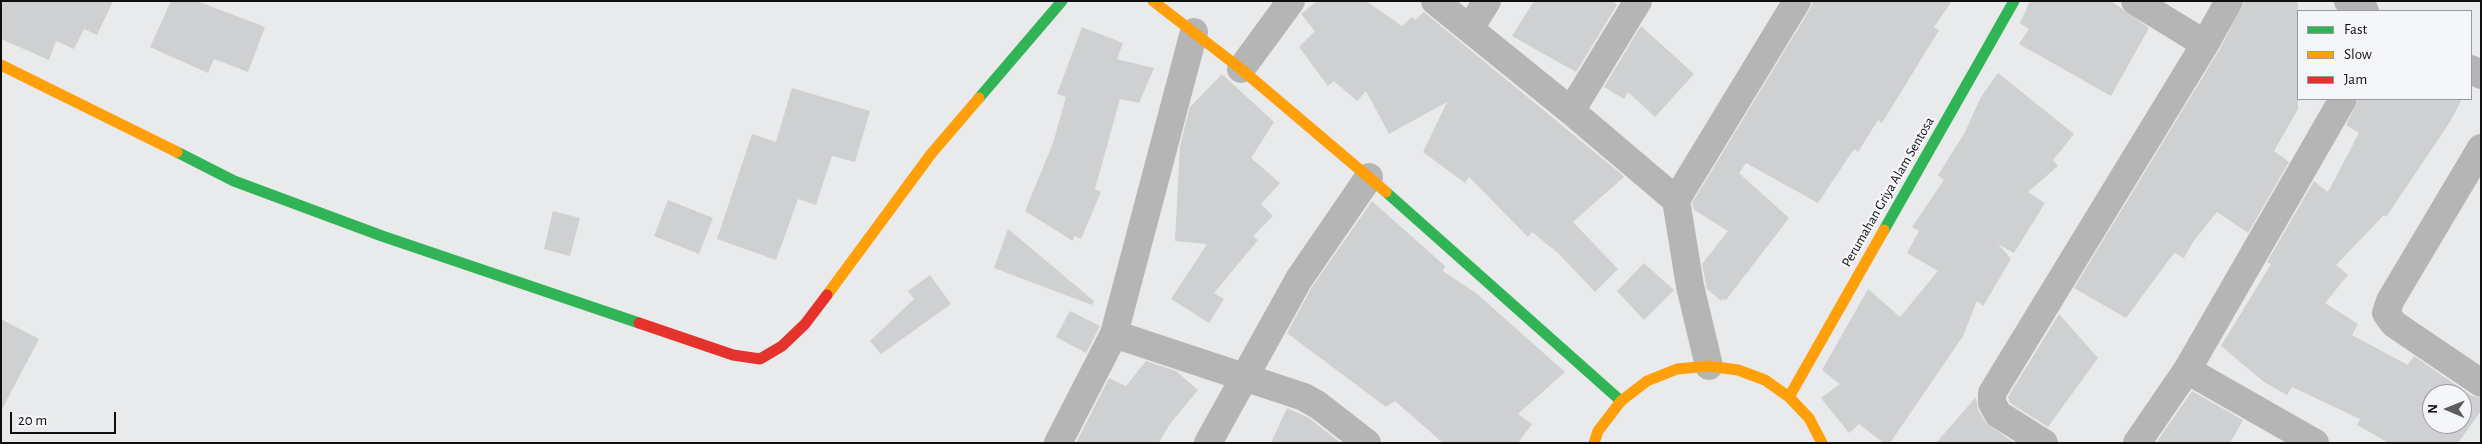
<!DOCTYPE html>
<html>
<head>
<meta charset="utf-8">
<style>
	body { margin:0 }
	#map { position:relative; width:2482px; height:444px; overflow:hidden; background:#e9eaeb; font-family:"Alegreya Sans",sans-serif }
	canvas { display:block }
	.frame { position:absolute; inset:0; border:2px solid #0f0f10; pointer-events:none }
	.legend { position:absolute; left:2297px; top:10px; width:175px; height:90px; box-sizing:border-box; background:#f5f6f9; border:1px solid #999a9c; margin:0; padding:6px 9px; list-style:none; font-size:15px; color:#0f0f10 }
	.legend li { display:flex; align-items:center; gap:10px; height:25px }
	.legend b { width:25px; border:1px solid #999a9c }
	.north { position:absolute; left:2422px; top:384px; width:50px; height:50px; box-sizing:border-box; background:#f5f6f9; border:1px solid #999a9c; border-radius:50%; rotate:271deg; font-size:14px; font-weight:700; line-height:20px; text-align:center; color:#0f0f10 }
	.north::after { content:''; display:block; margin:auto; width:18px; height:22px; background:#5b5c5d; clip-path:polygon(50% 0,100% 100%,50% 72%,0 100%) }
	.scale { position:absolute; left:10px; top:412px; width:106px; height:22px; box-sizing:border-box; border:2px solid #0f0f10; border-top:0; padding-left:6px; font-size:15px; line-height:18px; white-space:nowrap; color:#0f0f10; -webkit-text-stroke:4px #f5f6f9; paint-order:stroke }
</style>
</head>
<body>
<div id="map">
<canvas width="2482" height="444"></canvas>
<div class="frame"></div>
<ul class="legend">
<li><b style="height:6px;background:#30b455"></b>Fast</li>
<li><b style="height:6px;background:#ff9f0a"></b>Slow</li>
<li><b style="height:6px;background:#e5322d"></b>Jam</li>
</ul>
<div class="north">N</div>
<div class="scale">20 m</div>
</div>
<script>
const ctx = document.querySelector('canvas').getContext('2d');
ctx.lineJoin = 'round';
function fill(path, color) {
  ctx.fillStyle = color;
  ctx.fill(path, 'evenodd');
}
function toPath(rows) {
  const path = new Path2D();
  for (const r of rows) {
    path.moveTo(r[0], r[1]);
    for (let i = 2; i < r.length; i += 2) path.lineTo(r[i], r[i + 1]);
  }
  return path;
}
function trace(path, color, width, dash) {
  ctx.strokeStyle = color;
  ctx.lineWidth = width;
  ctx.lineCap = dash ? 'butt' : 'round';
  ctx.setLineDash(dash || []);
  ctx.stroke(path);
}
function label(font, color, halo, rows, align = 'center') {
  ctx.font = font + ' "Alegreya Sans",sans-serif';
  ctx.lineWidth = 5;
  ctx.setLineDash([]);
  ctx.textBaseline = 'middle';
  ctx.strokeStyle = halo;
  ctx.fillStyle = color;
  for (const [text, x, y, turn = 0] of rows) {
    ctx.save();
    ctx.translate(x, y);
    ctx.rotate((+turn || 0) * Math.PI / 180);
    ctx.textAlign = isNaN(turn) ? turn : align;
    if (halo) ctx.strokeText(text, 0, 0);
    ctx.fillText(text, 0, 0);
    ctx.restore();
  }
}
const building = toPath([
	[1,1,113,1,97,35,84,29,74,49,56,41,49,60,1,39],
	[171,1,197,1,265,27,248,72,214,59,208,73,150,47],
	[1317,1,1366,1,1402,26,1412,17,1415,20,1424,12,1620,173,1624,177,1573,222,1618,269,1595,292,1558,253,1532,232,1528,237,1469,177,1465,183,1423,152,1447,102,1389,134,1366,91,1357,101,1334,81,1328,86,1299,47,1315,31,1301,14],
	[1534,1,1613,1,1617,5,1576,72,1512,36],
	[1813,1,1952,1,1934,27,1939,30,1882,123,1878,120,1858,152,1854,149,1818,203,1746,163,1739,173,1789,218,1726,300,1723,299,1721,301,1707,289,1702,264,1728,231,1694,210,1692,203,1810,9],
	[2030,1,2111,1,2149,28,2111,96,2019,44,2029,29,2020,23],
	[2245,1,2298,1,2298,109,2274,151,2289,162,2248,233,2217,212,2193,242,2184,258,2174,253,2126,318,2074,288,2218,52],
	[1641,26,1694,74,1655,117,1628,92,1624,99,1604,87],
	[1082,27,1123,43,1117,59,1154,68,1139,103,1120,99,1095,189,1101,192,1081,239,1074,236,1073,241,1025,211,1053,143,1066,97,1057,94],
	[1998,73,2074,134,2053,160,2058,166,2028,192,2045,203,2014,253,1998,244,2011,259,1983,306,1977,301,1963,336,1890,443,1884,443,1859,424,1849,433,1821,398,1840,384,1822,370,1868,289,1900,317,1938,271,1907,253,1919,231,1912,227,1944,180,1938,175,1964,134,1981,97],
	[1222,74,1274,122,1251,158,1280,183,1261,204,1273,216,1253,236,1258,240,1214,293,1224,299,1209,323,1171,299,1207,244,1175,241,1180,146,1190,107],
	[792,88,870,111,855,162,832,156,816,205,798,199,776,260,717,239,752,134,776,142],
	[2359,99,2462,99,2450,122,2386,217,2384,215,2336,265,2348,275,2325,303,2358,324,2352,335,2408,365,2414,356,2472,396,2481,398,2481,411,2458,443,2389,443,2357,425,2360,419,2292,387,2287,395,2264,382,2221,346,2271,264,2267,262,2314,181,2328,192,2359,133,2346,125],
	[2432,394,2462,394,2462,424,2432,424],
	[668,200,713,218,699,254,654,236],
	[1372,201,1445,266,1443,271,1476,293,1565,372,1518,414,1532,424,1518,443,1443,443,1395,401,1386,407,1287,333,1312,287],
	[553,211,580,218,570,256,544,249],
	[1008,229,1094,301,1092,305,994,268],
	[1644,263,1674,290,1644,320,1617,291],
	[930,275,951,304,881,354,870,341,914,299,908,291],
	[1070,311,1100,326,1086,353,1056,337],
	[2059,314,2098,358,2048,427,2010,403,2008,397],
	[1,319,39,339,1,411],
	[1146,361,1176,371,1198,390,1169,425,1159,443,1076,443,1109,378,1126,386],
	[2192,391,2243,420,2230,443,2156,443],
	[1976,397,1978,410,1985,422,2014,443,1936,443],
	[1287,408,1309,418,1341,443,1271,443]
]);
const street = toPath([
	[1435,1,1571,111,1676,200,1690,286,1709,366],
	[2135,1,2205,44],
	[2348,1,2365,11],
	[1470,28,1487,1],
	[1241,69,1291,1],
	[2471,69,2481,75],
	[1571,111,1638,1],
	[2481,148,2390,301,2386,313,2394,324,2481,383],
	[1676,200,1797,1],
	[1114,334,1304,397,1318,405,1367,443],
	[2187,370,2315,443],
	[1058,443,1114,334,1194,32],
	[1208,443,1299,279,1369,177],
	[2044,443,1998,414,1992,403,1992,393,2205,44,2229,1],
	[2137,443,2187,370,2343,99]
]);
const fast = toPath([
	[979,98,1062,1],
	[177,152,234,181,382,236,639,323],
	[1386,192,1621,401],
	[1884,230,2014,1]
]);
const slow = toPath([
	[1153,1,1241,69,1386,192],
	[1,65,177,152],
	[827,295,931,154,979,98],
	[1789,397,1884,230],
	[1594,443,1598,431,1621,401,1647,381,1677,369,1709,366,1738,370,1765,380,1789,397,1809,418,1822,443]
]);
const jam = toPath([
	[639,323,733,355,760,359,782,346,805,324,827,295]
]);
const streetNames = [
	["Perumahan Griya Alam Sentosa",1888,192,-60]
];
fill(building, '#cfd0d1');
trace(street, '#b5b5b5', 28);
trace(fast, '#30b455', 11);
trace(slow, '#ff9f0a', 11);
trace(jam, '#e5322d', 11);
label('14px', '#0f0f10', '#f5f6f9', streetNames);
</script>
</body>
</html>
